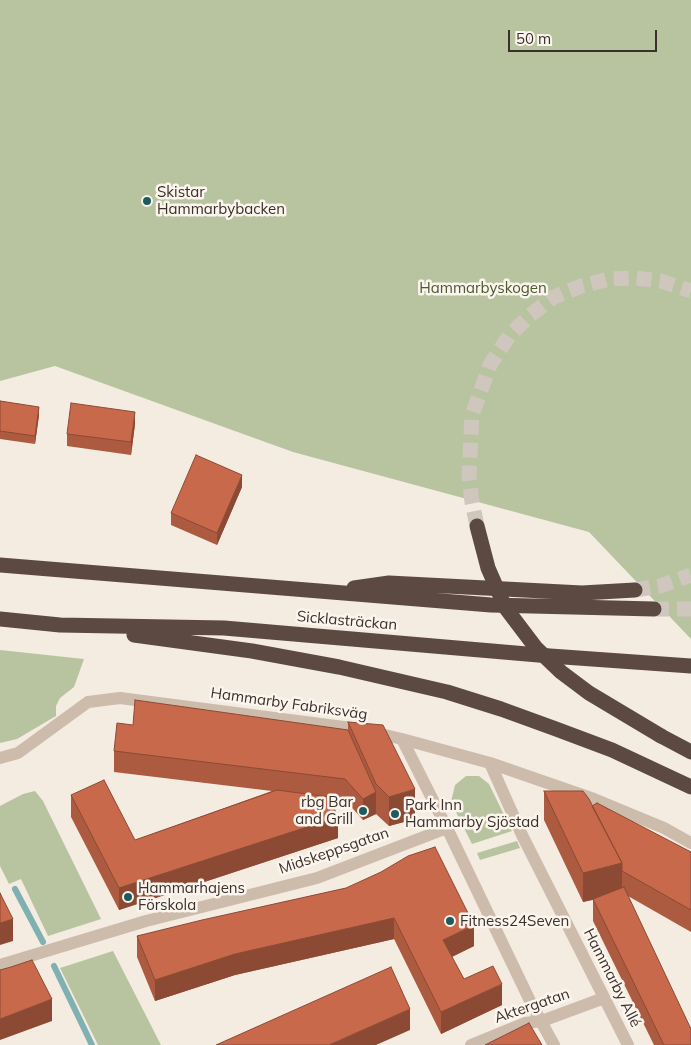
<!DOCTYPE html>
<html>
<head>
<meta charset="utf-8">
<style>
	body { margin:0 }
	#map { position:relative; width:691px; height:1045px; overflow:hidden; background:#f4ebe1; font-family:Mulish,sans-serif }
	canvas { display:block }
	.scale { position:absolute; left:508px; top:30px; width:149px; height:22px; box-sizing:border-box; border:2px solid #3b302b; border-top:0; padding-left:6px; font-size:15px; line-height:18px; white-space:nowrap; color:#3b302b; -webkit-text-stroke:4px #fbf5ee; paint-order:stroke }
</style>
</head>
<body>
<div id="map">
<canvas width="691" height="1045"></canvas>
<div class="scale">50 m</div>
</div>
<script>
const ctx = document.querySelector('canvas').getContext('2d');
ctx.lineJoin = 'round';
function fill(path, color) {
  ctx.fillStyle = color;
  ctx.fill(path, 'evenodd');
}
function toPath(rows) {
  const path = new Path2D();
  for (const r of rows) {
    path.moveTo(r[0], r[1]);
    for (let i = 2; i < r.length; i += 2) path.lineTo(r[i], r[i + 1]);
  }
  return path;
}
function trace(path, color, width, dash) {
  ctx.strokeStyle = color;
  ctx.lineWidth = width;
  ctx.lineCap = dash ? 'butt' : 'round';
  ctx.setLineDash(dash || []);
  ctx.stroke(path);
}
function label(font, color, halo, rows, align = 'center') {
  ctx.font = font + ' Mulish,sans-serif';
  ctx.lineWidth = 5;
  ctx.setLineDash([]);
  ctx.textBaseline = 'middle';
  ctx.strokeStyle = halo;
  ctx.fillStyle = color;
  for (const [text, x, y, turn = 0] of rows) {
    ctx.save();
    ctx.translate(x, y);
    ctx.rotate((+turn || 0) * Math.PI / 180);
    ctx.textAlign = isNaN(turn) ? turn : align;
    if (halo) ctx.strokeText(text, 0, 0);
    ctx.fillText(text, 0, 0);
    ctx.restore();
  }
}
const green = toPath([
	[0,0,691,0,691,639,589,532,293,452,55,366,0,381],
	[0,650,84,659,74,687,60,698,56,706,56,716,17,739,0,743],
	[466,776,479,776,489,784,512,831,472,844,451,802,455,785],
	[35,791,43,801,101,919,48,936,21,879,9,884,0,866,0,806,23,794],
	[517,841,520,848,480,860,477,853],
	[113,951,161,1045,98,1045,60,968]
]);
const stream = toPath([
	[15,889,43,942],
	[54,966,92,1045]
]);
const highwayTunnel = toPath([
	[477,526,472,502,469,476,472,415,490,365,509,336,529,316,554,297,581,286,609,279,635,278,661,281,691,291],
	[635,590,660,586,691,575],
	[654,609,691,609]
]);
const minor = toPath([
	[402,739,447,828,532,1005,554,1045],
	[0,758,18,753,88,702,120,698,359,729,402,739,490,763,594,799,664,828,691,843],
	[490,763,522,835,628,1045],
	[0,965,146,921,317,878,447,828],
	[471,1045,525,1023,542,1021,604,998]
]);
const highway = toPath([
	[0,565,491,605,654,609],
	[354,588,389,583,582,593,635,590],
	[0,619,60,625,224,628,550,656,691,666],
	[134,635,252,651,339,667,447,692,501,709,556,729,612,750,691,787],
	[661,736,691,752]
]);
const highwayBridge = toPath([
	[477,526,488,568,505,607,536,648,561,672,589,693,661,736]
]);
const wall = toPath([
	[0,401,39,415,35,444,0,439],
	[135,424,131,455,67,446,67,434],
	[242,487,217,545,171,525,171,513],
	[348,722,415,819,389,826,376,814,363,820,345,800,330,798,338,838,119,910,71,817,71,795,135,840,272,791,114,772,114,751,133,725,348,730],
	[544,791,592,806,691,852,691,932,628,896,691,1045,654,1045,593,921,593,900,583,902,544,820],
	[346,888,474,946,452,957,464,979,502,1005,441,1034,394,939,235,975,155,1001,137,957,137,936]
]);
const shadedWall = toPath([
	[39,407,39,415,35,444,35,436],
	[135,412,135,424,131,455,131,442],
	[242,475,242,487,217,545,217,533],
	[415,789,415,819,389,826,389,797],
	[376,792,376,814,363,820,363,799],
	[338,817,338,838,119,910,119,888],
	[622,863,622,892,583,902,583,873],
	[394,918,394,939,235,975,155,1001,155,980,235,954],
	[13,919,13,941,0,945,0,923],
	[474,925,474,946,443,961,443,940],
	[502,984,502,1005,441,1034,441,1012],
	[52,999,52,1021,0,1040,0,1019],
	[410,1009,410,1030,376,1045,329,1045]
]);
const building = toPath([
	[0,401,39,407,35,436,0,431,0,401],
	[71,403,135,412,131,442,67,434,71,403],
	[196,455,242,475,217,533,171,513,196,455],
	[135,700,348,730,376,792,363,799,345,779,114,751,117,723,133,725,135,700],
	[348,722,383,725,415,789,389,797,376,784,348,722],
	[104,780,135,840,277,790,329,797,338,817,119,888,71,795,104,780],
	[544,791,583,791,589,799,622,863,583,873,544,791],
	[597,803,691,852,691,910,622,871,622,863,592,806,597,803],
	[435,847,474,925,443,940,464,979,493,966,502,984,441,1012,394,918,235,954,155,980,137,936,202,920,346,888,381,872,408,856,435,847],
	[624,887,691,1029,691,1045,664,1045,593,899,624,887],
	[0,893,13,919,0,923,0,893],
	[32,960,52,999,0,1019,0,970,11,967,32,960],
	[391,967,410,1009,329,1045,216,1045,391,967],
	[529,1023,542,1045,485,1045,529,1023]
]);
const markers = [
	[147,201,5,"#1f5a5e"],
	[363,811,5,"#1f5a5e"],
	[395,814,5,"#1f5a5e"],
	[128,897,5,"#1f5a5e"],
	[450,921,5,"#1f5a5e"]
];
const poiNames = [
	["Skistar",157,192],
	["Hammarbybacken",157,209],
	["rbg Bar",353,802,"right"],
	["and Grill",353,819,"right"],
	["Park Inn",405,805],
	["Hammarby Sjöstad",405,822],
	["Hammarhajens",138,888],
	["Förskola",138,905],
	["Fitness24Seven",460,921]
];
const parkNames = [
	["Hammarbyskogen",483,288]
];
const streetNames = [
	["Sicklasträckan",347,621,5],
	["Hammarby Fabriksväg",289,704,8],
	["Midskeppsgatan",334,851,-19],
	["Hammarby Allé",612,978,63],
	["Aktergatan",532,1006,-19]
];
fill(green, '#b8c4a0');
trace(stream, '#7fb0b2', 6);
trace(highwayTunnel, '#cfc6bd', 15, [15, 8]);
trace(minor, '#cdbbac', 12);
trace(highway, '#5c4a42', 15);
trace(highwayBridge, '#5c4a42', 15);
fill(wall, '#ac5a40');
fill(shadedWall, '#8c4a34');
fill(building, '#c8694b');
trace(building, '#8c4a34', 1);
for (const [x, y, r, color] of markers) {
  const dot = new Path2D();
  dot.arc(x, y, r, 0, 2 * Math.PI);
  ctx.fillStyle = color;
  ctx.fill(dot);
  trace(dot, '#fbf5ee', 2);
}
label('15px', '#3b302b', '#fbf5ee', poiNames, 'left');
label('15px', '#4a5a2e', '#fbf5ee', parkNames);
label('15px', '#3b302b', '#fbf5ee', streetNames);
</script>
</body>
</html>
